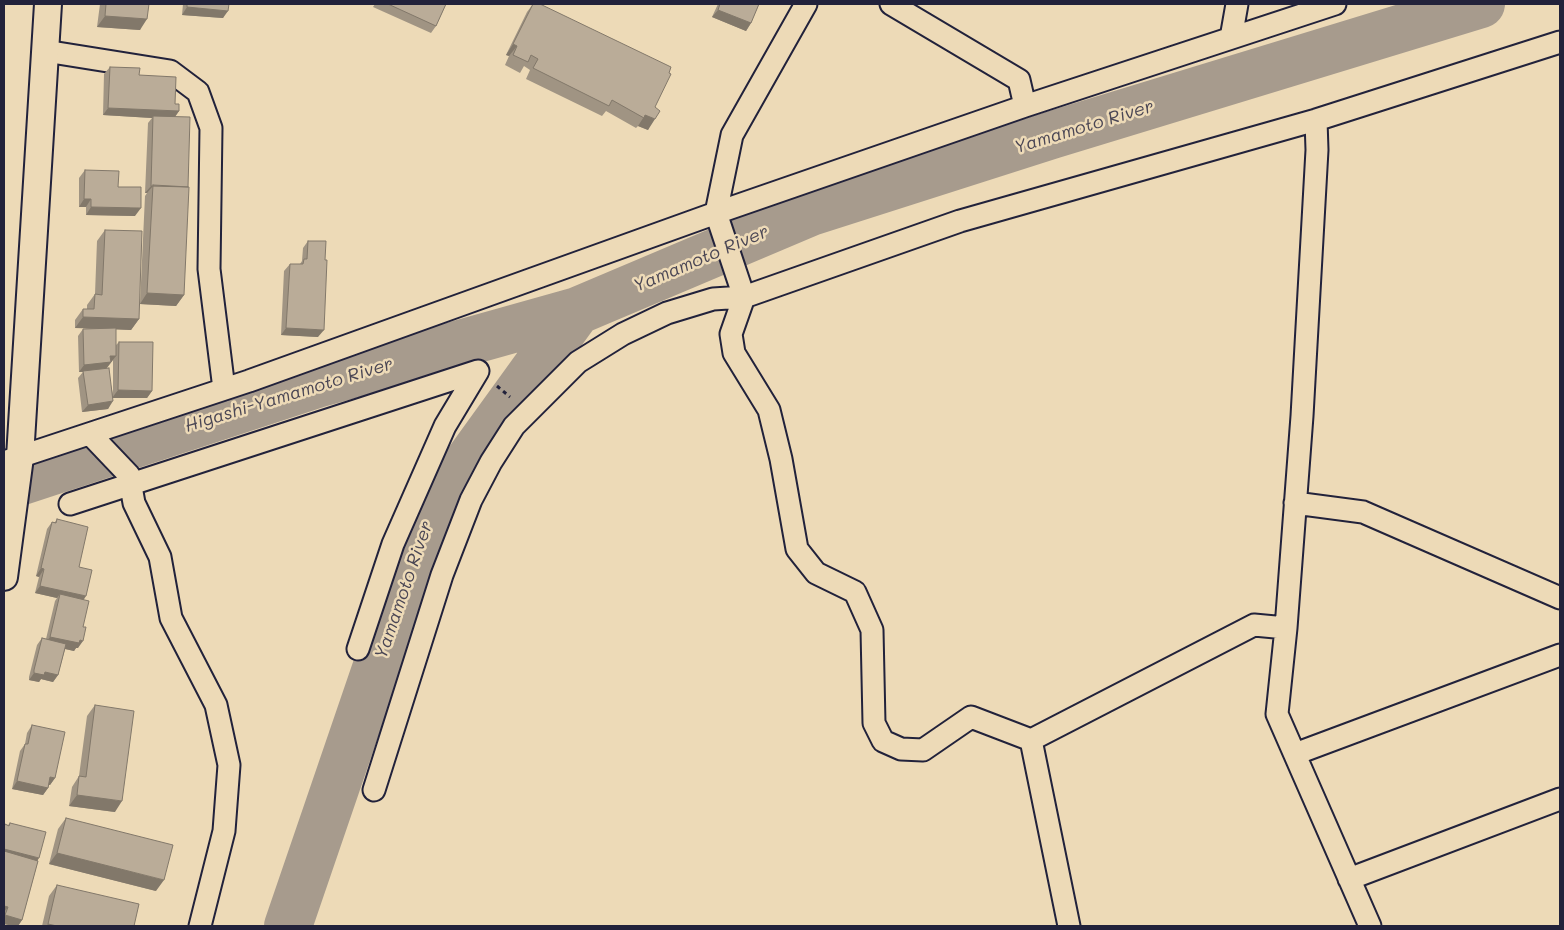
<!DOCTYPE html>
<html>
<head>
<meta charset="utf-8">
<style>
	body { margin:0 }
	#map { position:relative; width:1564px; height:930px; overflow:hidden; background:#eddab7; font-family:Mali,sans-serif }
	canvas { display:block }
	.frame { position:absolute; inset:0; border:5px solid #22223b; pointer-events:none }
</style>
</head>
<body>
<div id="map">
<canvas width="1564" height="930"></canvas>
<div class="frame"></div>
</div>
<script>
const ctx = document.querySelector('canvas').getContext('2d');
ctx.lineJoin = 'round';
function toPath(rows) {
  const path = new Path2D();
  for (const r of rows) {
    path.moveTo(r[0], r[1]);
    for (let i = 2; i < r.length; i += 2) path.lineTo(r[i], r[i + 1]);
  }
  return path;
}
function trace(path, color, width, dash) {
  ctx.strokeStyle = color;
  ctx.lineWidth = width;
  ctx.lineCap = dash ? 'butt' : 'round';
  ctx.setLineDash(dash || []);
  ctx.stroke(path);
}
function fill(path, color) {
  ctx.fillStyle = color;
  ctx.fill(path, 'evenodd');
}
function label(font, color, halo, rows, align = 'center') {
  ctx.font = font + ' Mali,sans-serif';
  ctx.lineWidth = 5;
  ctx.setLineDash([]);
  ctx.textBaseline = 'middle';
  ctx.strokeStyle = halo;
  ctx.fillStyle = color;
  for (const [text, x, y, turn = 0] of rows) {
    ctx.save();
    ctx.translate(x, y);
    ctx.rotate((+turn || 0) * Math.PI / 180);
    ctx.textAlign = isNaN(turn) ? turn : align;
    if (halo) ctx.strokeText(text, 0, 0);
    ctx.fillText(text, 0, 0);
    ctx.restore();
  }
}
const river = toPath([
	[4,487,317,384,577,311,811,212,1052,135,1481,4],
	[288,926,428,517,577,311]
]);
const path = toPath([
	[497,386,510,397]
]);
const minor = toPath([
	[806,4,732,135,716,213,744,297,731,334,734,353,769,410,781,459,797,549,816,573,855,592,872,630,874,723,883,741,901,749,923,750,971,717,1031,740,1254,625,1286,628],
	[891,4,1019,80,1025,106],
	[1231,38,1237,4],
	[45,51,170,71,198,92,211,128,209,269,224,389],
	[1316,120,1317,150,1302,416,1286,628,1277,714,1370,926],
	[90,434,129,475,134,503,160,557,171,618,216,705,229,765,224,831,200,926],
	[4,462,249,381,716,213,1025,106,1335,4],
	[1295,503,1363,512,1560,598],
	[70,504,478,371,445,426,393,544,358,649],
	[1031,740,1069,926],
	[1295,754,1560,655],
	[374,790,442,575,471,500,491,462,514,426,578,362,623,334,667,313,713,299,744,297,960,221,1316,120,1560,42],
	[1349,879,1560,799]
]);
const tertiary = toPath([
	[4,577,20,457,48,4]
]);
const wall = toPath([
	[100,4,149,4,140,30,97,27],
	[183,4,229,4,223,18,182,15],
	[375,4,446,4,436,26,431,33,373,7],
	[533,4,540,4,655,107,648,130,638,126,636,128,606,111,602,116,526,79,530,70,524,66,520,73,505,65,509,56,506,55,527,12],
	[718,4,759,4,751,23,746,31,712,17],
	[110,67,139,75,175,104,179,111,175,117,184,295,176,306,140,304,145,196,147,193,145,193,148,123,152,118,103,115,104,74],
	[85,170,118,187,135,216,86,215,86,207,79,207,79,178],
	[105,230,139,319,131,330,116,329,116,345,119,342,152,391,147,398,113,398,108,409,82,412,78,378,83,372,79,372,78,336,83,329,91,328,75,328,75,320,83,309,87,309,87,305,95,294,97,241],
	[113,360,113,394,107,368],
	[308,241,318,337,281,335,284,271,290,264,300,264,302,261,303,248],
	[57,519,79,567,84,600,78,648,76,648,74,651,65,649,58,675,53,682,41,679,39,682,29,680,29,677,37,645,42,638,46,639,55,601,57,598,35,593,39,577,36,576,47,529,52,522,55,522],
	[95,705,115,812,69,806,72,787,79,776,87,716],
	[32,725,55,778,50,785,49,785,48,788,43,795,12,789,20,751,25,744,27,733],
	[66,818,156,891,49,864,58,829],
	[10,823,38,861,22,920,18,926,13,926,4,924,4,825,5,824,8,825],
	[57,885,134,926,42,926,49,896]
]);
const shadedWall = toPath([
	[187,7,228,11,223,18,182,15],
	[718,10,751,23,746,31,712,17],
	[105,16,147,19,140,30,97,27],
	[513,44,517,46,509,56,506,55],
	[108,108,179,111,174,118,153,116,152,118,103,115],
	[645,115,655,119,648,130,638,126],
	[151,186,153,186,147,193,145,193],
	[84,199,91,199,86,207,79,207],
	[91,207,141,208,135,216,86,215],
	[147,293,184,295,176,306,140,304],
	[83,317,139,319,131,330,75,328],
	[286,328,324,330,318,337,281,335],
	[110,356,116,356,105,370,79,372,84,365],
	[118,390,152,391,147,398,112,398],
	[113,401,108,409,82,412,88,405],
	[41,568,44,569,39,577,36,576],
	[40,586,86,596,81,604,60,594,57,598,35,593],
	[50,637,80,640,83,641,78,648,76,648,74,651,44,644],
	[45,672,58,675,53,682,41,679,39,682,29,680,34,673],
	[50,777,55,778,50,785,45,784],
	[17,781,48,788,43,795,12,789],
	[77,795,122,801,115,812,69,806],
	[4,849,39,858,34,866,4,858],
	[57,853,164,880,156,891,49,864],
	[4,906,8,907,4,912],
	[5,915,22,920,18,926,13,926,4,924,4,918],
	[48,924,57,926,46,926]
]);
const building = toPath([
	[106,4,149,4,147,19,105,16,106,4],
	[187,4,229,4,228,11,187,7,187,4],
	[388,4,446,4,436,26,388,4],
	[533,4,540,4,671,67,669,73,671,74,655,107,660,111,655,119,645,115,644,118,612,100,609,106,533,68,538,59,531,55,528,62,513,55,517,46,513,44,533,4],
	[720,4,759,4,751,23,718,10,720,4],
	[110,67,140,68,139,75,176,77,175,104,179,104,179,111,108,108,110,67],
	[153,116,190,117,188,187,151,186,153,116],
	[85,170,119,171,118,187,141,187,141,208,91,207,91,199,84,199,85,170],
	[153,185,189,187,184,295,147,293,153,185],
	[105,230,142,231,139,319,83,317,83,309,94,309,95,294,102,295,105,230],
	[308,241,326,241,325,260,327,260,324,330,286,328,290,264,303,264,304,259,307,259,308,241],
	[116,328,116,356,110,356,111,362,84,365,83,329,116,328],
	[119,342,153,342,152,391,118,390,119,342],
	[109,368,113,401,88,405,83,371,109,368],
	[57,519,88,527,79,567,92,570,86,596,40,586,44,569,41,568,52,522,56,523,57,519],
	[60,594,89,601,83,627,86,627,83,641,80,640,79,643,50,637,60,594],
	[42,638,66,644,58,675,45,672,44,675,34,673,34,670,42,638],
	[95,705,134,711,122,801,77,795,79,776,86,777,95,705],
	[32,725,65,732,55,778,50,777,48,788,17,781,25,744,28,744,32,725],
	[66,818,173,845,164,880,57,853,66,818],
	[10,823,46,832,39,858,4,849,4,828,5,824,9,826,10,823],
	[4,851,38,861,22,920,5,915,8,907,4,906,4,851],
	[57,885,139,904,134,926,57,926,48,924,57,885]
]);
const waterNames = [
	["Yamamoto River",1084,127,-17],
	["Yamamoto River",701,259,-23],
	["Higashi-Yamamoto River",289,395,-17],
	["Yamamoto River",404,590,-71]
];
trace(river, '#a79b8d', 48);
trace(minor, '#22223b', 25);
trace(tertiary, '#22223b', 30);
trace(path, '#22223b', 3, [4, 4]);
trace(minor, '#eddab7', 21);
trace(tertiary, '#eddab7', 26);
fill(wall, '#a09483');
fill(shadedWall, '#82786a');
fill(building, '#baac98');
trace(building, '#82786a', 1);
label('italic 18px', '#4a4654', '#eddab7', waterNames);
</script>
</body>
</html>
